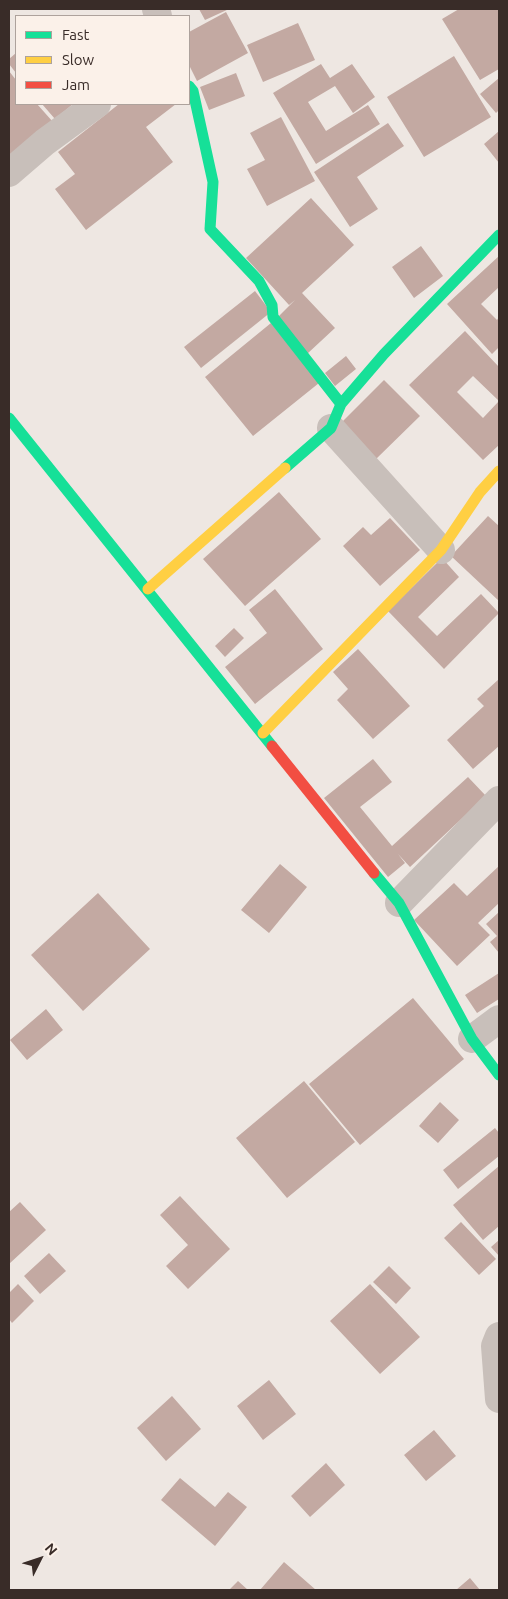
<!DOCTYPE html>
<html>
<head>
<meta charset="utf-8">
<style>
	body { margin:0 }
	#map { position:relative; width:508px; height:1599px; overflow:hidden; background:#eee7e2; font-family:Ubuntu,sans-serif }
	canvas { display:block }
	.frame { position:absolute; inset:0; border:10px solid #392c28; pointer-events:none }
	.legend { position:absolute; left:15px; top:15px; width:175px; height:90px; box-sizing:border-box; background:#fbf1e9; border:1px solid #ada29c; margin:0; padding:6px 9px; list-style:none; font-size:15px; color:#392c28 }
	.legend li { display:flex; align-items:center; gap:10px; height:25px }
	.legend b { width:25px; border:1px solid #ada29c }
	.north { position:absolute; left:15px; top:1534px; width:50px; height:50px; -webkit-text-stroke:4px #fbf1e9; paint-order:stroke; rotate:49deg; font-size:14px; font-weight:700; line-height:20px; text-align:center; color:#392c28 }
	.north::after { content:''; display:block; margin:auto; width:18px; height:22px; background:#392c28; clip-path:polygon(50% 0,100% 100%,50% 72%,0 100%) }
</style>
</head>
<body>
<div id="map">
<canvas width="508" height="1599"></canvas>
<div class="frame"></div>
<ul class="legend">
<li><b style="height:6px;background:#16e098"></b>Fast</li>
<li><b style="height:6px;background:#ffcf43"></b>Slow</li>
<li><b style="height:6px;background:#f24e42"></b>Jam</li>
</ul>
<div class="north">N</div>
</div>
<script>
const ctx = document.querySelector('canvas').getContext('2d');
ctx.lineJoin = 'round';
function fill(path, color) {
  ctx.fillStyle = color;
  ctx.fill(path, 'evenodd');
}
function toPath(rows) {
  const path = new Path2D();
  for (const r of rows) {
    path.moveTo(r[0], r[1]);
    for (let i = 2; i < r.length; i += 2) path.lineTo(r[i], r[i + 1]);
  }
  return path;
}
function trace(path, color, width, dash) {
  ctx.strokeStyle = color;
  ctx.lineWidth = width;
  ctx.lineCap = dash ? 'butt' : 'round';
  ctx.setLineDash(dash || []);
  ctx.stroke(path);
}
const building = toPath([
	[199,9,229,9,205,20],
	[459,9,499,9,499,69,480,80,442,19],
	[226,12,248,53,197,81,189,65,189,32],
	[298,23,315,60,263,82,247,45],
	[16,53,16,73,9,64,9,59],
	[454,56,491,117,424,157,387,97],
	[321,64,330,78,352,64,375,97,353,113,335,86,308,102,326,131,368,105,380,124,316,164,273,93],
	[9,71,16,80,16,104,37,104,53,122,12,157,9,154],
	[236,73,245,96,209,110,200,87],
	[499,78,499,110,496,113,480,94],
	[42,104,73,104,55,119],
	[119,104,176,104,146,127,173,162,86,230,55,189,75,174,58,152],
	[281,117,315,181,267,206,247,169,265,160,250,133],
	[388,123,404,146,357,177,378,209,350,227,314,172],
	[499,131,499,163,484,144],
	[311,198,354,245,302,293,335,328,307,354,275,320,295,300,289,305,246,258],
	[421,246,443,276,414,298,392,267],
	[499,256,499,287,481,304,497,320,499,317,499,347,492,354,447,304],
	[255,291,271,312,201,368,184,347],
	[271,323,319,383,253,436,205,377],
	[465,331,499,367,499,445,483,460,409,385],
	[473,376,499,401,483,418,457,392],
	[346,356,356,369,335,386,325,373],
	[384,380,420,416,375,460,340,424],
	[279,492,321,539,245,606,203,559],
	[488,516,499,526,499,601,451,556],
	[390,518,420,550,380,586,343,546,363,527,371,535],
	[442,558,459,577,418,617,437,636,481,594,499,613,444,669,388,611],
	[275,589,323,649,255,704,225,667,267,633,249,610],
	[234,628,244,638,225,657,215,646],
	[358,649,410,706,373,739,337,700,348,689,333,672],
	[499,679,499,746,473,769,447,740,484,706,477,699],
	[373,759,392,782,360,807,392,846,468,777,486,796,410,867,398,854,405,863,388,877,324,798],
	[280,864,307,887,269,933,241,910],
	[499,866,499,903,478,923,490,935,457,966,414,920,454,883,467,896],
	[98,893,150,949,83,1011,31,955],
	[499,912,499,953,490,942,497,936,486,924],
	[499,973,499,999,477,1013,465,995],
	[413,998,464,1059,360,1145,309,1084],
	[46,1009,63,1030,27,1060,10,1040],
	[304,1081,355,1142,287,1198,236,1138],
	[440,1102,459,1120,438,1143,419,1126],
	[495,1128,499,1133,499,1156,458,1189,443,1170],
	[499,1166,499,1226,483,1240,453,1205],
	[180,1196,230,1249,188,1289,166,1266,188,1245,160,1215],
	[20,1202,46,1230,9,1264,9,1212],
	[461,1222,496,1259,479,1275,444,1238],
	[499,1240,499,1256,491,1247],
	[49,1253,66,1271,40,1294,24,1276],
	[389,1266,411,1288,396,1304,373,1282],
	[18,1284,34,1301,12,1323,9,1319,9,1293],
	[370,1284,420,1337,380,1374,330,1321],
	[269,1380,296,1414,263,1440,237,1406],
	[172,1396,201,1429,166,1461,137,1428],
	[434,1430,456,1456,426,1481,404,1455],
	[326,1463,345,1485,310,1517,291,1496],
	[180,1478,215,1507,228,1492,247,1507,215,1546,161,1500],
	[284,1562,316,1590,260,1590],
	[470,1578,480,1590,456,1590],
	[238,1581,248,1590,229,1590]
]);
const street = toPath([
	[156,9,158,16],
	[9,173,45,142,97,104],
	[331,428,441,550],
	[399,903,499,800],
	[472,1039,499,1019],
	[499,1336,495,1346,499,1399]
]);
const fast = toPath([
	[189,86,193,91,213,182,210,229,259,281,272,305,273,317,341,404],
	[9,418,272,746],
	[285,468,331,428,341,404,384,354,499,235],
	[374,873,399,903,472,1039,499,1075]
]);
const slow = toPath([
	[148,589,285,468],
	[263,733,441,550,480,492,499,471]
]);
const jam = toPath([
	[272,746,374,873]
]);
fill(building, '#c3a9a2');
trace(street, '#c8bfba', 28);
trace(fast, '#16e098', 11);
trace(slow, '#ffcf43', 11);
trace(jam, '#f24e42', 11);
</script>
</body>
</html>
